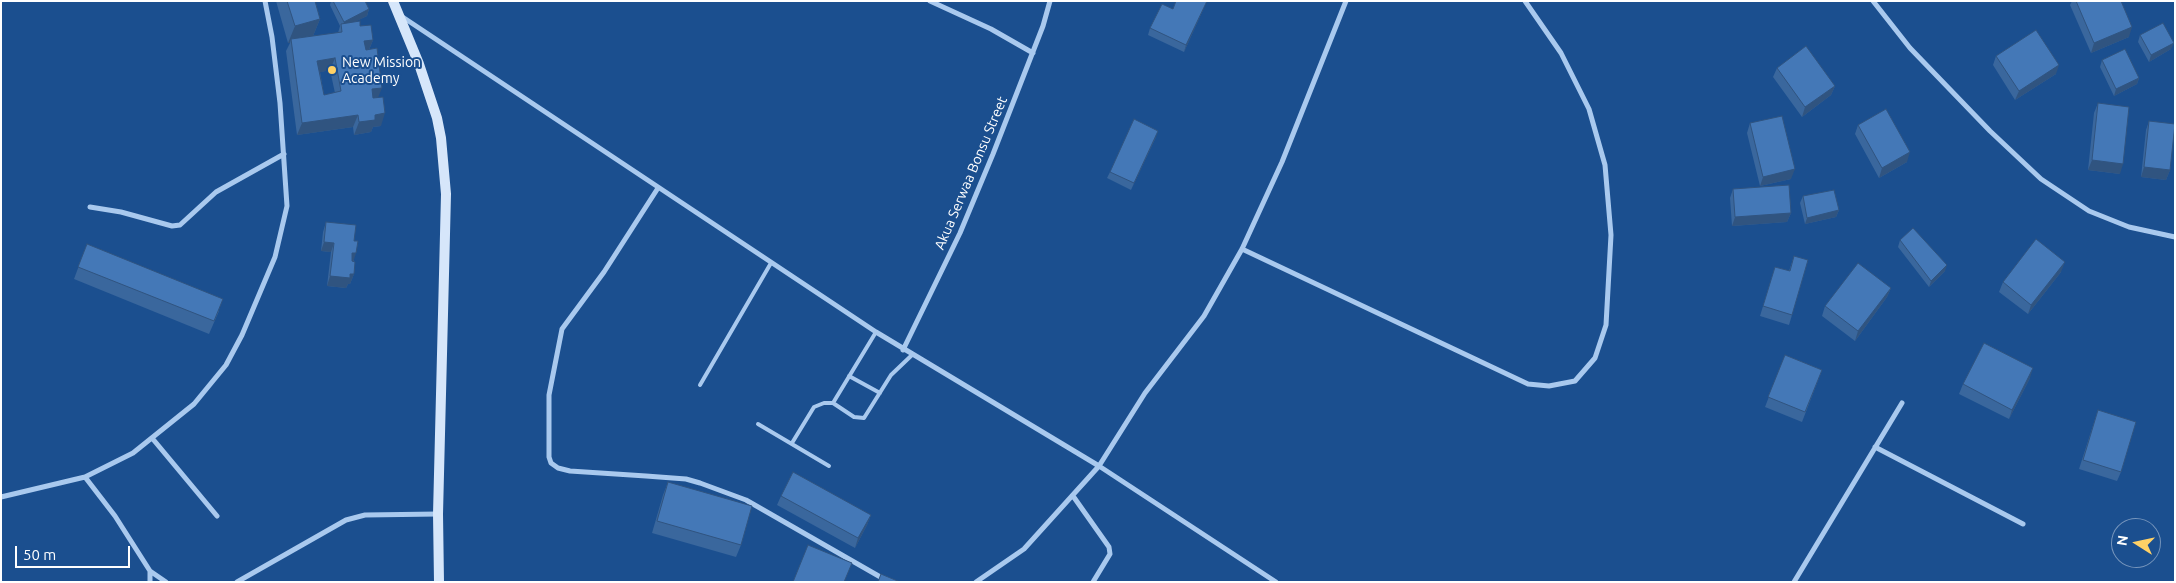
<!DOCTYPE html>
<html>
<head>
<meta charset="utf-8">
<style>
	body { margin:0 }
	#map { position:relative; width:2176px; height:583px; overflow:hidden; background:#1b4f8f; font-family:Ubuntu,sans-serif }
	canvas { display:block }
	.frame { position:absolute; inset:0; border:2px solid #fff; pointer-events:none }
	.north { position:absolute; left:2111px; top:518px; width:50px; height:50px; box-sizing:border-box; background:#1b4f8f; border:1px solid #7695bc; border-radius:50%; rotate:280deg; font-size:14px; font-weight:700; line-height:20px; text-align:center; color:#fff }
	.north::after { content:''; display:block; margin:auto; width:18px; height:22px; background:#ffd166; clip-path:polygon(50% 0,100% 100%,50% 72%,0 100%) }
	.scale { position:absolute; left:15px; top:546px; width:115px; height:22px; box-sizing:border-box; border:2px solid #fff; border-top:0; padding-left:6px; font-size:15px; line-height:18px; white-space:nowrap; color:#fff; -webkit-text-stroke:4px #1b4f8f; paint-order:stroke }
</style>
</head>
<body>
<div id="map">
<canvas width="2176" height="583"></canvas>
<div class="frame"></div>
<div class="north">N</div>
<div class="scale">50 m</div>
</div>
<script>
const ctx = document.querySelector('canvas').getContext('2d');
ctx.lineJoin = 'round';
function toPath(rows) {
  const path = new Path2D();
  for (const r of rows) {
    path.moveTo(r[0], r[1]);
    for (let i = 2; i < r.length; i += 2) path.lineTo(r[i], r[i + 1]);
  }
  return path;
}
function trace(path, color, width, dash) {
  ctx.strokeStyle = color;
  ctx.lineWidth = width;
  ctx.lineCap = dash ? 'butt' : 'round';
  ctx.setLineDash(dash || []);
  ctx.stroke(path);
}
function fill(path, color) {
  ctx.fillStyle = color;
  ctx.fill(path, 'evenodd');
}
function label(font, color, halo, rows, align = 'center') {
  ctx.font = font + ' Ubuntu,sans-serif';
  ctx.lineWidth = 4;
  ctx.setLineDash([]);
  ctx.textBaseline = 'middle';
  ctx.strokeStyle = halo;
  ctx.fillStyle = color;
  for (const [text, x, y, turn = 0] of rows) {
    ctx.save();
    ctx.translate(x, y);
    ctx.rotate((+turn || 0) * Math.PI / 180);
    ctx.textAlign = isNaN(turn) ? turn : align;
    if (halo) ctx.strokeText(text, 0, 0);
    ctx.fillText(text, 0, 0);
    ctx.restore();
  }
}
const lane = toPath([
	[849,376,880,393],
	[700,385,771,263],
	[833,403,876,332],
	[758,424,829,466],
	[792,443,814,407,824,403,833,403,854,417,864,418,891,375,912,355]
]);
const street = toPath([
	[930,1,991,29,1033,53],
	[1873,1,1910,48,1990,131,2041,179,2089,211,2129,227,2175,237],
	[401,16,876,332,1099,466,1276,582],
	[658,188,604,272,562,329,549,395,549,457,551,463,558,468,570,471,646,476,686,479,700,483,746,500,889,582],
	[90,207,121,212,172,226,180,225,216,192,284,154],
	[1242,249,1528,384,1549,386,1575,381,1595,358,1606,325,1611,235,1605,165,1589,109,1561,53,1525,1],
	[903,350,960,233,993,154,1043,26,1050,1],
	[152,438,217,516],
	[1875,447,2023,524],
	[85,477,115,516,150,571,166,582],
	[1073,496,1109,547,1110,554,1093,582],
	[1,497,85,477,133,453,194,404,226,365,242,335,275,257,287,206,280,103,272,37,265,1],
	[150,571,150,582],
	[237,582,346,520,365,515,438,514],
	[976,582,1024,549,1099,466,1145,393,1204,316,1242,249,1282,162,1346,1],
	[1794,582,1902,403]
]);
const secondary = toPath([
	[393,1,419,64,437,118,441,138,446,194,438,514,439,582]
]);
const wall = toPath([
	[276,1,318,1,315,2,320,19,313,36,338,33,340,26,330,5,331,1,365,1,369,9,367,16,356,21,373,40,369,50,378,98,381,126,373,127,371,132,354,135,353,127,297,135,286,51,290,43,288,43],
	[330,70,335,93,324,95,320,72],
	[1176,1,1207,1,1184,52,1148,35,1150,28,1173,9],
	[2072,1,2121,1,2129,37,2091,53,2070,5],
	[2140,35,2171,49,2149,62,2138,42],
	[1996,56,2056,74,2015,100,1993,65],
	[2102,60,2139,78,2137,84,2114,96,2100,67],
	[1777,68,1835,86,1831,95,1802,117,1773,77],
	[2098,103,2120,174,2088,170,2094,113],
	[2149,121,2170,170,2166,180,2141,177,2146,130],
	[1750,123,1791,179,1760,186,1747,133],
	[1858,125,1907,162,1879,178,1855,134],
	[1156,137,1131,190,1107,178,1110,172],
	[1733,189,1791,213,1787,222,1732,226,1730,198],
	[1803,196,1839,210,1836,217,1805,224,1800,203],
	[326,222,354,241,354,274,350,284,348,284,346,288,327,286,331,252,321,251,323,232],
	[1900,240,1945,271,1929,287,1898,247],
	[87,244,219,311,209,334,74,279],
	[1794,256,1792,315,1789,325,1760,316,1775,267,1789,271],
	[2061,272,2028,314,1999,292,2003,282],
	[1891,288,1887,297,1855,341,1822,316,1825,306],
	[1785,355,1822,370,1802,422,1765,407],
	[2030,378,2009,419,1959,394,1963,384],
	[2098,410,2121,472,2117,481,2079,469],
	[668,482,741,545,736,557,652,533,663,495],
	[781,496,871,515,867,525,855,548,777,505]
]);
const shadedWall = toPath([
	[1207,1,1184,52,1186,45],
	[369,9,367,16,341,29,344,22],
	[320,19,313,36,291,39,290,43,288,43,295,26],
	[2132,27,2129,37,2091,53,2094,43],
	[373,40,368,52,360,53,364,41],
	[2174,43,2171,49,2149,62,2151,55],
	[335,58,330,70,313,74,317,61],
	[2059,65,2056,74,2015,100,2019,91],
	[2139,78,2137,84,2114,96,2116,89],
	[1835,86,1831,95,1802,117,1805,107],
	[382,88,377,100,368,101,372,89],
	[385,113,381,126,373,127,371,132,354,135,359,122,375,115],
	[358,115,353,127,297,135,302,123],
	[1158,131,1156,137,1131,190,1134,183],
	[1910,152,1907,162,1879,178,1882,168],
	[2092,160,2123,164,2120,174,2088,170],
	[2144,167,2170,170,2166,180,2141,177],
	[1795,169,1791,179,1760,186,1763,177],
	[1839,210,1836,217,1805,224,1807,218],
	[1791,213,1787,222,1732,226,1735,217],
	[324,242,334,243,331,252,321,251],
	[352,253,356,253,353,263,349,263],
	[2065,262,2061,272,2028,314,2031,305],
	[1947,265,1945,271,1929,287,1931,281],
	[350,274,354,274,350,284,348,284,346,288,327,286,330,276],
	[1891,288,1887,297,1855,341,1858,331],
	[2033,368,2030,378,2009,419,2012,410],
	[871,515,867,525,855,548,858,538]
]);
const building = toPath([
	[287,1,315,1,320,19,295,26,287,1],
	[333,1,365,1,369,9,344,22,333,1],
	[1176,1,1207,1,1186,45,1150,28,1162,4,1173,9,1176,1],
	[2076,1,2121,1,2132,27,2094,43,2076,1],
	[360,21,360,26,371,25,373,40,364,41,366,50,377,48,382,88,372,89,373,98,383,97,385,113,375,115,375,120,359,122,358,115,302,123,291,39,342,32,341,24,360,21],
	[335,58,341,91,324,95,317,61,335,58],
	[2163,23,2174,43,2151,55,2140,35,2163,23],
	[2036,30,2059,65,2019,91,1996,56,2036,30],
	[1806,46,1835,86,1805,107,1777,68,1806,46],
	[2125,49,2139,78,2116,89,2102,60,2125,49],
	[2098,103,2129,107,2123,164,2092,160,2098,103],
	[1886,109,1910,152,1882,168,1858,125,1886,109],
	[1782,116,1795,169,1763,177,1750,123,1782,116],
	[1134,119,1158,131,1134,183,1110,172,1134,119],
	[2149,121,2175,124,2170,170,2144,167,2149,121],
	[1789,185,1791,213,1735,217,1733,189,1789,185],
	[1834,190,1839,210,1807,218,1803,196,1834,190],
	[326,222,356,225,354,241,358,241,356,253,352,253,352,261,355,262,354,274,350,274,350,278,330,276,334,243,324,242,326,222],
	[1913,228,1947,265,1931,281,1900,240,1913,228],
	[2036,239,2065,262,2031,305,2003,282,2036,239],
	[87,244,223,299,214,321,78,267,87,244],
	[1794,256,1808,260,1792,315,1763,306,1775,267,1790,271,1794,256],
	[1858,263,1891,288,1858,331,1825,306,1858,263],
	[1984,343,2033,368,2012,410,1963,384,1984,343],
	[1785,355,1822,370,1805,412,1768,397,1785,355],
	[2098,410,2136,422,2121,472,2083,460,2098,410],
	[793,472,871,515,858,538,781,496,793,472],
	[668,482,752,506,741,545,657,521,668,482],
	[808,545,852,563,844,582,793,582,808,545],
	[881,574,900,582,878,582,881,574]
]);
const markers = [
	[332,70,5,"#ffd166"]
];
const poiNames = [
	["New Mission",342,62],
	["Academy",342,78]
];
const streetNames = [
	["Akua Serwaa Bonsu Street",971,173,-67]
];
trace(lane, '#a9c9ee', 4);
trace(street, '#a9c9ee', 5);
trace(secondary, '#d6e6fa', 10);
fill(wall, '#3a679d');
fill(shadedWall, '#305480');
fill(building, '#4478b7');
trace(building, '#305480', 1);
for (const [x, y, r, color] of markers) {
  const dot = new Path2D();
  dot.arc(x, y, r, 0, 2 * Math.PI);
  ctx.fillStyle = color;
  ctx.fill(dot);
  trace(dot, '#1b4f8f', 2);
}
label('14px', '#fff', '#1b4f8f', poiNames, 'left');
label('14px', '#fff', '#1b4f8f', streetNames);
</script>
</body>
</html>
